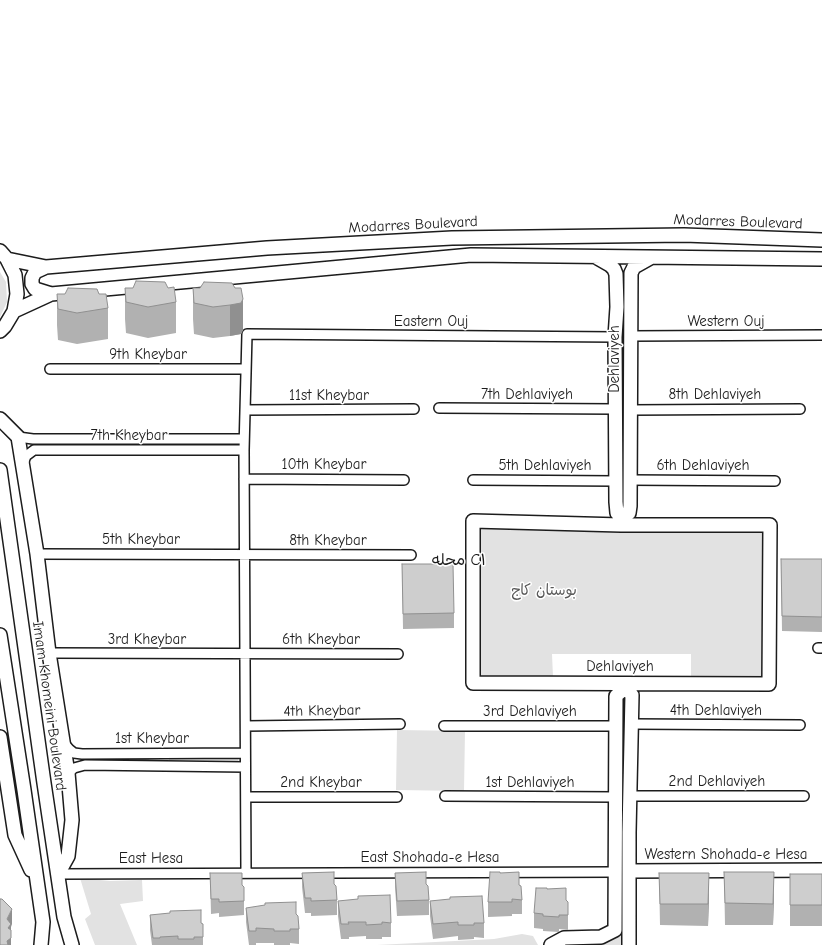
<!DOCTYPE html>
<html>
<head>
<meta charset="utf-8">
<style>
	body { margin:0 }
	canvas { display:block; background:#fff }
</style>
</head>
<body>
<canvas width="822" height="945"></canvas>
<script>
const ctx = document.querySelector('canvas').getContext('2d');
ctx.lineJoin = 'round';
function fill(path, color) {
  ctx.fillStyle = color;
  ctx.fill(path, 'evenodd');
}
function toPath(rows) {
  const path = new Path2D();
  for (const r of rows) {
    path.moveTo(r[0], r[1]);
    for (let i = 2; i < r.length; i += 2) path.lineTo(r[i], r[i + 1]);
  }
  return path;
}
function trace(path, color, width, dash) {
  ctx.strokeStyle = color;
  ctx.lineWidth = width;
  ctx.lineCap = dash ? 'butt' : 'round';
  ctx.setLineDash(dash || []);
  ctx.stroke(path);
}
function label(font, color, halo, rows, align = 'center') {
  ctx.font = font + ' "Comic Neue","Playpen Sans Arabic",sans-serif';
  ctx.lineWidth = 3;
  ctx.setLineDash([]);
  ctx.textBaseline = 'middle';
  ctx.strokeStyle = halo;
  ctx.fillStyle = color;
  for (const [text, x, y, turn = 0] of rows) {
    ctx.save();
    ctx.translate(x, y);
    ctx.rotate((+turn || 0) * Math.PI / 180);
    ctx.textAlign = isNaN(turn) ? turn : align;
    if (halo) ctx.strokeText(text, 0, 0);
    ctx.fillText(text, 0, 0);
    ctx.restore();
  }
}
const green = toPath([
	[0,272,6,282,7,302,0,317],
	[621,311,627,313,626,368,622,369,619,368],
	[625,377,627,436,623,439,621,436,622,379],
	[38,441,117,442,117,447,38,447],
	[240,442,240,446,143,448,143,443],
	[481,527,764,530,763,678,691,676,691,654,552,654,553,677,481,677],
	[625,691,627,750,623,753,621,750,622,693],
	[397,730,465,731,464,791,396,790],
	[149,757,149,762,80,763,80,758],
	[238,757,238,762,169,763,169,758],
	[80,878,110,881,142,880,143,901,120,904,137,945,95,945,85,919,91,914],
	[623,910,626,945,561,945,620,935,622,912],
	[522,934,533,936,538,945,377,945,494,939]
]);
const street = toPath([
	[631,336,822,335],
	[50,369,246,369],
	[439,408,616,409],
	[245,410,414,409],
	[631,410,800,409],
	[18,437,33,439,244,439],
	[23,464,26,456,34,450,244,450],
	[244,479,404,480],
	[473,480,616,481],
	[630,480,775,481],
	[37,554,411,555],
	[818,648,822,648],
	[49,653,398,654],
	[632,724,800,725],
	[246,726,400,724],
	[444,726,616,726],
	[63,742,69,749,74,753,82,754,245,753],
	[68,773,74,768,85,765,245,767],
	[445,796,615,797],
	[631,796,804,796],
	[246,797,397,797],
	[246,872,244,450,247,334,615,337],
	[58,874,615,872]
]);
const secondary = toPath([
	[0,251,7,259,15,275,17,294,14,311,5,326,0,331],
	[596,257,610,265,614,269,616,274,617,307,615,337,616,502,617,513,621,517,621,525],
	[7,259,46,267,267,248,452,238,684,235,822,240],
	[46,267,35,272,32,278,32,284,35,289,51,294],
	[14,311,51,294,471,255,822,259],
	[0,419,18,437,37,554,49,653,68,773,72,820,68,856,58,874],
	[0,470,44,783,64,917,72,945],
	[621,517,629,513,630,506,631,273,634,267,650,258],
	[473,521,621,525,770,525,769,684,473,683,473,521],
	[0,635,24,790,43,922,41,945],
	[625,688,632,695,629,832,629,945],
	[0,737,15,835,31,870],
	[630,871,822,870],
	[551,945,564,938,601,937,615,930,616,696,625,688]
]);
const wall = toPath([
	[232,283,243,330,241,334,230,336,213,338,194,334,193,319,193,288,200,288],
	[125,288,168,288,176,302,176,333,148,338,126,333,125,319],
	[57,294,99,294,108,308,108,339,77,344,58,340,57,325],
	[781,559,822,559,822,632,782,631],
	[402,564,454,613,454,628,403,629],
	[724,872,774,894,773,925,725,925],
	[210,873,242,885,244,901,244,915,219,917,219,913,211,914],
	[302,873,334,884,337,900,337,915,311,916,311,913,305,913,302,887],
	[395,873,426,884,429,900,429,915,397,916,395,887],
	[500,873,519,885,522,900,522,914,512,914,512,916,488,917,488,902],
	[659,873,709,894,708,926,660,925],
	[790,874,822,874,822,926,790,926],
	[547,889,566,900,568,915,568,930,559,929,559,932,543,931,543,929,534,928,534,913],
	[338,901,391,923,391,937,382,937,382,939,366,939,366,936,349,937,349,939,341,939,338,916],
	[430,901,484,923,484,938,474,937,474,939,458,940,458,936,433,939,430,916],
	[246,908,296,914,299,929,299,944,290,943,290,945,274,945,274,943,256,943,256,945,249,945,246,922],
	[150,915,201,923,203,937,203,945,152,945,150,930]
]);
const shadedWall = toPath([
	[243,299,243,330,241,334,230,336,230,305],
	[774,872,774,894,773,925,773,904],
	[709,873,709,894,708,926,708,904],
	[12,909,12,924,11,927,11,945,7,945,7,919]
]);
const building = toPath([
	[136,281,165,282,168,288,174,287,176,302,148,307,126,302,125,288,133,288,136,281],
	[204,282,232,283,235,288,241,288,243,299,241,303,230,305,213,307,194,303,193,288,200,288,204,282],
	[68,288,97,289,99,294,106,294,108,308,77,313,58,309,57,294,65,294,68,288],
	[781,559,822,559,822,617,782,616,781,559],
	[402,564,453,564,454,613,403,614,402,564],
	[334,872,334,884,336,886,337,900,311,901,311,898,305,898,302,873,334,872],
	[426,872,426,884,428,886,429,900,397,901,395,873,426,872],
	[490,872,500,872,500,873,519,872,519,885,521,886,522,900,512,899,512,902,488,902,490,872],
	[724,872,774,872,773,904,725,903,724,872],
	[210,873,242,873,242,885,244,887,244,901,219,902,219,899,211,899,210,873],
	[659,873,709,873,708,904,660,904,659,873],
	[790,874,822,874,822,905,790,905,790,874],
	[536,888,547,888,547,889,566,888,566,900,568,902,568,915,559,915,559,917,543,916,543,914,534,913,536,888],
	[390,895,391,923,382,922,382,924,366,925,366,922,348,922,349,924,341,924,338,901,358,899,358,896,390,895],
	[482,896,484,923,474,923,474,925,458,925,458,922,433,924,430,901,450,899,450,897,482,896],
	[0,899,2,899,12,909,7,919,11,924,8,928,11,930,11,938,7,941,8,945,0,945,0,899],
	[296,902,296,914,298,916,299,929,290,929,290,931,274,931,274,929,256,928,256,931,249,931,246,908,265,905,265,903,296,902],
	[201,910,201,923,203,924,203,937,194,937,194,939,178,939,178,936,160,937,160,938,153,938,150,915,170,913,170,911,201,910]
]);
const streetNames = [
	["Modarres Boulevard",738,222,2],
	["Modarres Boulevard",413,225,-3],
	["Eastern Ouj",431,322],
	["Western Ouj",726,322],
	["9th Kheybar",148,355],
	["Dehlaviyeh",615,359,-90],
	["7th Dehlaviyeh",527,395],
	["8th Dehlaviyeh",715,395],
	["11st Kheybar",329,396],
	["7th Kheybar",129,436],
	["10th Kheybar",324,465],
	["5th Dehlaviyeh",545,466],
	["6th Dehlaviyeh",703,466],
	["5th Kheybar",141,540],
	["8th Kheybar",328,541],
	["3rd Kheybar",147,640],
	["6th Kheybar",321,640],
	["Dehlaviyeh",620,667],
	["Imam Khomeini Boulevard",49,706,82],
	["4th Kheybar",322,711,-1],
	["4th Dehlaviyeh",716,711],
	["3rd Dehlaviyeh",530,712],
	["1st Kheybar",152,739],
	["2nd Dehlaviyeh",717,782],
	["2nd Kheybar",321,783],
	["1st Dehlaviyeh",530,783],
	["Western Shohada-e Hesa",726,855],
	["East Shohada-e Hesa",430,858],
	["East Hesa",151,859]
];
const parkNames = [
	["بوستان کاج",544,591]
];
const neighbourhoodNames = [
	["محله C۱",459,560]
];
fill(green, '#e2e2e2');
trace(street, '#1c1c1c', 12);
trace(secondary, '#1c1c1c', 16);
trace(street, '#fff', 9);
trace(secondary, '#fff', 13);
fill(wall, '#b1b1b1');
fill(shadedWall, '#909090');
fill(building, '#cecece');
trace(building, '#909090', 1);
label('15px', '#1c1c1c', '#fff', streetNames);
label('15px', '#575757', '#fff', parkNames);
label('16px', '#1c1c1c', '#fff', neighbourhoodNames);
</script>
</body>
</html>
